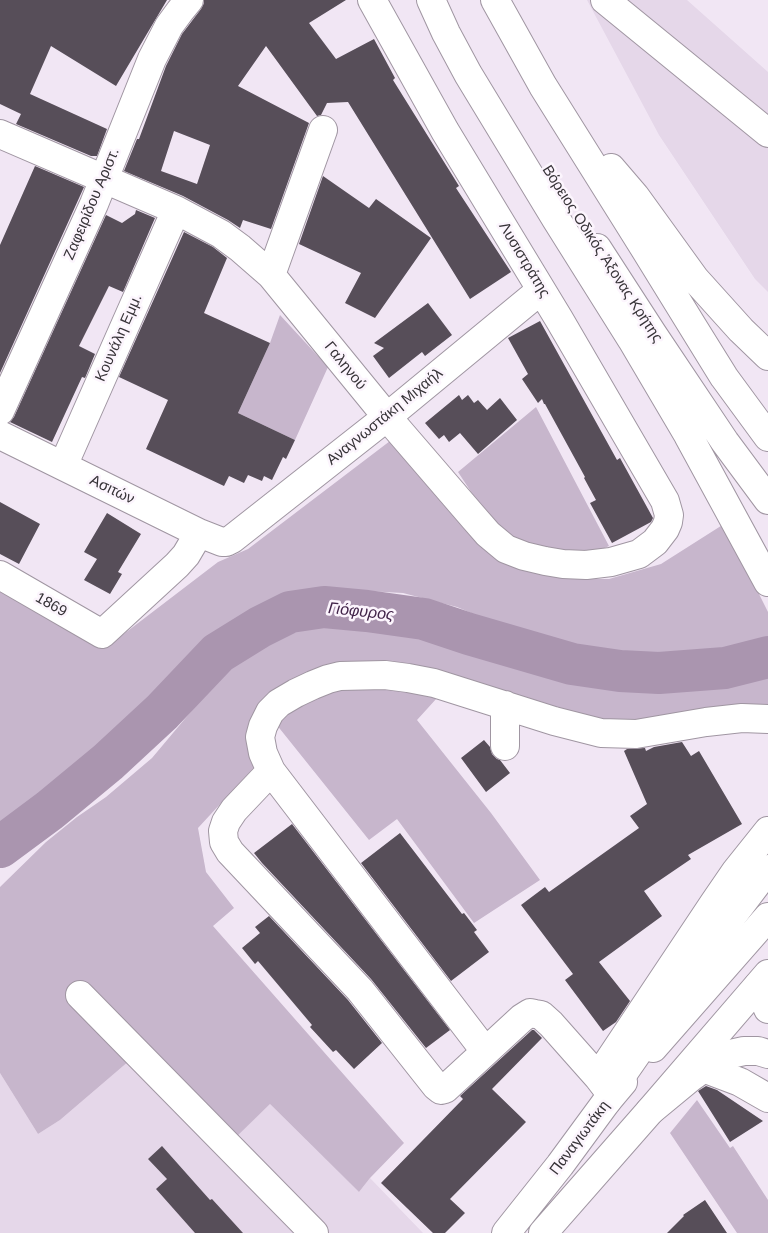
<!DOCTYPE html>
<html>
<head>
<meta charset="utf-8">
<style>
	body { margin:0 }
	canvas { display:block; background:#f1e6f4 }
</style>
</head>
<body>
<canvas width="768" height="1233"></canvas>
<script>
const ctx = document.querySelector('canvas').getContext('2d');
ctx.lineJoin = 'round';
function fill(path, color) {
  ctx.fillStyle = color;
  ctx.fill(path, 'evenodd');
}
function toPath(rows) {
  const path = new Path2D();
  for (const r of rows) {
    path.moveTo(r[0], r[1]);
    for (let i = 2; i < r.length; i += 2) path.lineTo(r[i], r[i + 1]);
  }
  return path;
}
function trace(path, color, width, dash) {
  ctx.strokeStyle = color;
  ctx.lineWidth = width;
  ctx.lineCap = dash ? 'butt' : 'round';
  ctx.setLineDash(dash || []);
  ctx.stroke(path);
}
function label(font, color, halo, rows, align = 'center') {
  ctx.font = font + ' Arial,sans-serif';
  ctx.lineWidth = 5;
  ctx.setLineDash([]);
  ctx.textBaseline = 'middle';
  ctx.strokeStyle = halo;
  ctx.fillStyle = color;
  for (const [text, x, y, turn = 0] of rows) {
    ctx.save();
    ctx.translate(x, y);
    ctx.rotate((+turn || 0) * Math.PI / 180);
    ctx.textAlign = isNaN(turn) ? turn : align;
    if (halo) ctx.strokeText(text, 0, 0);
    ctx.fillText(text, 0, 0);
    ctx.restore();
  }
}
const built = toPath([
	[587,0,687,0,768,72,768,292,755,279,659,135],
	[143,1049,232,1140,270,1104,359,1192,370,1178,423,1233,0,1233,0,1073,38,1134,60,1120]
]);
const green = toPath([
	[280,315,328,367,295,440,238,413,270,343],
	[536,407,609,546,591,554,569,557,507,537,483,510,458,472],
	[390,441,525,567,571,579,609,579,661,564,724,524,768,612,768,641,732,653,648,661,592,655,514,631,457,607,403,593,313,588,263,607,212,646,186,672,84,768,8,830,0,835,0,589,112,643,218,562,248,549],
	[346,619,425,630,522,661,598,682,662,686,749,677,768,673,768,711,616,723,547,710,473,684,300,681,258,763,198,828,206,872,234,908,213,926,404,1143,370,1178,359,1192,270,1104,232,1141,143,1049,60,1120,38,1134,0,1073,0,887,46,842,77,817,106,797,152,758,220,677,272,634,302,624],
	[384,685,437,698,417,720,491,813,540,880,474,923,397,819,369,840,276,724,297,704,322,693,351,687],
	[697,1100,730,1148,733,1146,768,1200,768,1233,737,1233,670,1133]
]);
const river = toPath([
	[0,847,50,810,108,762,162,712,218,653,260,627,290,612,324,607,367,611,424,619,469,634,572,664,620,671,659,673,725,668,768,657]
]);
const building = toPath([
	[0,0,167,0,116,86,51,46,30,94,107,129,97,156,91,156,16,124,21,114,0,104],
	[204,0,346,0,309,23,336,59,374,39,395,78,393,80,459,186,456,188,511,272,470,299,348,102,327,103,321,115,317,116,266,46,238,86,309,123,271,229,243,220,240,228,228,220,183,196,124,171,137,139,139,139,166,66,182,34,201,9,204,3],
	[174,131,210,145,197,184,161,171],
	[35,166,84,187,0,373,0,245],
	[323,176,369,208,376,199,431,238,375,318,345,303,361,273,299,244],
	[136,210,155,218,123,292,109,286,79,346,95,354,85,378,82,377,52,442,10,422,14,417,106,215,122,223,135,214],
	[184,232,213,247,227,258,204,313,270,343,238,413,295,440,286,459,283,457,272,480,264,476,262,481,248,475,244,483,229,476,224,486,146,449,168,400,119,377],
	[428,303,452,335,425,356,422,352,389,378,373,356,384,348,374,343],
	[540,321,617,460,620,458,653,518,651,522,612,543,590,503,596,500,584,478,585,477,545,404,544,404,542,399,538,403,522,379,528,374,508,338],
	[459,395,462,400,468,395,474,403,478,400,487,410,500,398,517,420,478,454,460,433,449,442,444,435,439,439,425,423],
	[0,502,40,524,19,564,0,554],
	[107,513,141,534,118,572,122,574,110,594,84,580,97,559,84,552],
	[484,740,490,747,492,754,497,759,500,760,510,773,486,792,461,758],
	[682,742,691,756,699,751,742,824,688,855,691,859,644,891,662,916,599,962,630,1001,616,1022,603,1031,565,980,573,974,521,905,545,887,549,892,639,828,630,816,647,804,624,751,627,749,645,748,646,751,654,747],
	[292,824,450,1030,426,1048,371,979,262,863,254,853],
	[400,833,462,914,464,913,477,930,474,932,489,952,451,981,361,863],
	[269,916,348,1000,382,1043,354,1069,336,1050,333,1052,310,1027,312,1025,258,961,255,964,242,948,260,933,255,927],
	[532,1030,534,1030,542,1038,492,1089,526,1122,450,1199,465,1213,445,1233,433,1233,381,1183,463,1099,460,1096],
	[706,1086,717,1090,763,1121,730,1142,698,1091],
	[162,1146,210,1200,212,1199,243,1233,195,1233,156,1189,167,1179,148,1159],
	[705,1200,727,1233,667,1233,684,1216,683,1215]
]);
const minor = toPath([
	[605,0,768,133],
	[0,134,176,210,221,234,240,248,271,275,387,417,474,518,488,534,506,549,524,556,545,561,563,564,586,565,611,562,639,554,655,542,665,529,668,522,669,515,665,501,559,319,445,131,372,0],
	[271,275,323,130],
	[0,411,94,204,152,59,169,26,180,11,189,0],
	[0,435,199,533,222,542,226,542,232,539,387,417,541,290],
	[63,466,176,210],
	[0,575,102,634,177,565,186,555,199,533],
	[505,705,505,746],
	[271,771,234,810,226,822,223,831,224,842,230,852,360,990,436,1086,441,1090,445,1089,522,1018,530,1013,535,1014,541,1015,551,1024,598,1077,611,1094],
	[80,995,314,1233],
	[485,1051,271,771,263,753,260,737,263,726,270,712,279,703,296,693,313,685,328,679,340,676,385,675,408,678,434,683,554,721,601,733,636,734,706,722,742,718,768,719],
	[703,1068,740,1082,768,1098],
	[598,1077,714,903,736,871,768,831]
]);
const major = toPath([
	[653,1048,768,917],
	[506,1233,560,1165,607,1101,623,1082],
	[543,1233,650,1111,768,974]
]);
const highway = toPath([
	[431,0,446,33,468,74,556,219,632,340,688,435,768,582],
	[495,0,543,86,645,249,693,327,724,377,768,437],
	[611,168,635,196,695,279,741,330,768,356],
	[597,248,652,333,725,442,768,500],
	[758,986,768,1009],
	[607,1101,620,1078,681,990,733,915,768,869],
	[650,1111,690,1078,715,1060,726,1055,744,1051,758,1051,768,1054]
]);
const streetNames = [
	["Ζαφειρίδου Αριστ.",92,204,-67],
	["Βόρειος Οδικός Άξονας Κρήτης",602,254,57],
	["Λυσιστράτης",524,260,59],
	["Κουνάλη Εμμ.",119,338,-66],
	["Γαληνού",345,366,51],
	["Αναγνωστάκη Μιχαήλ",385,417,-39],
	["Ασιτών",112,490,26],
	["1869",51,605,29],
	["Παναγιωτάκη",580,1138,-53]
];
const waterNames = [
	["Γιόφυρος",361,612,6]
];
fill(built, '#e5d7e9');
fill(green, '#c7b6cc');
trace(river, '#aa95af', 42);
fill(building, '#574e59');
trace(minor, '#a096a2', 30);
trace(major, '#a096a2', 30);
trace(highway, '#a096a2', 30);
trace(minor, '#fff', 28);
trace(major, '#fff', 28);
trace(highway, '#fff', 28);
label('15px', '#373338', '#fcf5fd', streetNames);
label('italic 16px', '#42244a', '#fcf5fd', waterNames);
</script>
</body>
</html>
